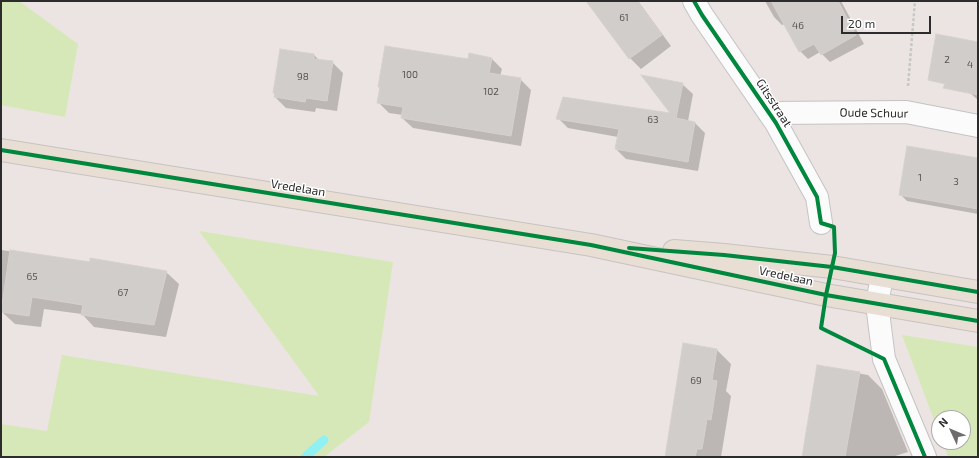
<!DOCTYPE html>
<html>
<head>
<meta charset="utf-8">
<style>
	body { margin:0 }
	#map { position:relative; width:979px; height:458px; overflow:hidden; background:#ebe4e2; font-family:"Exo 2",sans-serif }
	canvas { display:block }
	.frame { position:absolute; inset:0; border:2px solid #2c2c2c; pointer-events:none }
	.north { position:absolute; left:931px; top:410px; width:40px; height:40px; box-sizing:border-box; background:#fff; border:1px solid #ababab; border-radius:50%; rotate:314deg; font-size:11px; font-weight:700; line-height:16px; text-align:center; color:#2c2c2c }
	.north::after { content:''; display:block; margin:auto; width:14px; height:18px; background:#6f6c6c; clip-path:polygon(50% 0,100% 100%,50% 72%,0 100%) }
	.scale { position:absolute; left:841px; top:16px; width:90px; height:18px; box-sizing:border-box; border:2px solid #2c2c2c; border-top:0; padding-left:5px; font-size:12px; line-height:14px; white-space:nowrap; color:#2c2c2c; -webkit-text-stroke:3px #fff; paint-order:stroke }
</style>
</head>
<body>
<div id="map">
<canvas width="979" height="458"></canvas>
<div class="frame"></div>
<div class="north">N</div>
<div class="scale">20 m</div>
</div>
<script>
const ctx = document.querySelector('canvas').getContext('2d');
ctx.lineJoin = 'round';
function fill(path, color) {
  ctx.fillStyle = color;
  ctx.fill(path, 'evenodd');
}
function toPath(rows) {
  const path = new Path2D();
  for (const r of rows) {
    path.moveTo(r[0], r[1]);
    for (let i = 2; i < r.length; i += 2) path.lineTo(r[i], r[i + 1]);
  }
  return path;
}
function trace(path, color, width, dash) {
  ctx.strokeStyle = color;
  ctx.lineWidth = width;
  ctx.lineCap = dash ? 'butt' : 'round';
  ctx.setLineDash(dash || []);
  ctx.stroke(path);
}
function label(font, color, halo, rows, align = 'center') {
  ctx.font = font + ' "Exo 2",sans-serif';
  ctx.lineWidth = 3;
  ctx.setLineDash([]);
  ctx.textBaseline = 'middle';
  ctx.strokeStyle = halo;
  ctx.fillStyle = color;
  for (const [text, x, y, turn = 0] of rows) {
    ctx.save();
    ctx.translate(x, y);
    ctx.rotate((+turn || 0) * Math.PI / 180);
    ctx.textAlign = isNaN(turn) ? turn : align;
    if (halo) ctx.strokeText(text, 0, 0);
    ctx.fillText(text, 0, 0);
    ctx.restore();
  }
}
const green = toPath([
	[1,1,19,1,78,44,65,117,1,105],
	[199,231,393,262,369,422,324,457,1,457,1,424,47,431,62,355,319,396],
	[902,335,978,347,978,457,948,457,943,442,963,442,963,418,939,418,939,433]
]);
const shadow = toPath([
	[587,1,638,1,671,46,641,69,630,58],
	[765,1,841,1,864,44,830,62,820,52,808,59,800,51,785,24,782,25,774,17],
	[314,55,320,61,332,62,343,73,337,111,316,108,315,112,286,108,275,97,274,93],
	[491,58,502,69,500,76,520,79,531,90,521,146,413,128,402,118,403,115,389,113,378,102,380,88,379,87,469,61],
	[978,63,978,100,970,93],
	[682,84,693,94,688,121,695,123,705,133,698,171,626,159,616,149,618,137,568,128,558,118,672,115],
	[978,160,978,214,907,201,900,194],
	[1,250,166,272,179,284,166,337,94,327,82,314,44,309,41,327,15,324,2,312,3,308,1,308],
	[717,350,731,364,726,391,731,396,721,457,666,457],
	[817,366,868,375,882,389,908,452,892,457,803,457]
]);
const stream = toPath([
	[305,457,324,440]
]);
const building = toPath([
	[586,1,637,1,662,35,629,59,586,1],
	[771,1,838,1,856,35,821,55,814,44,799,52,771,1],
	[936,34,978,42,978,95,943,88,945,84,928,80,936,34],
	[385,46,468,59,469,53,492,58,489,73,521,78,511,136,401,118,403,107,377,103,380,87,378,87,385,46],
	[280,49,314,54,314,59,333,61,327,101,306,98,305,102,274,97,275,93,273,93,280,49],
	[641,75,683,83,676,118,695,122,688,162,615,149,619,129,556,119,563,97,670,113,641,75],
	[907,146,978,158,978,209,899,195,907,146],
	[10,250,90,262,90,258,167,271,154,325,81,315,83,305,32,297,29,316,1,312,10,250],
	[683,343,717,349,712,380,717,381,711,420,707,419,702,449,697,449,695,457,665,457,683,343],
	[817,365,860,372,845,457,802,457,817,365]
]);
const path = toPath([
	[908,86,915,1]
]);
const minor = toPath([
	[694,1,702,15,776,123,817,197,821,223],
	[769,113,906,112,978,126],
	[882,276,877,304,884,359,925,457]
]);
const major = toPath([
	[1,150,591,245,826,295,978,321],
	[674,251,724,255,832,267,978,292]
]);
const cycleway = toPath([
	[694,1,702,15,776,123,817,197,821,223,834,227,835,253,826,295,821,328,884,359,925,457],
	[1,150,591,245,826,295,978,321],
	[629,248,724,255,832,267,978,292]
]);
const numberNames = [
	["61",624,18],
	["46",798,26],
	["2",947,60],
	["4",970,65],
	["100",410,75],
	["98",303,77],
	["102",491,92],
	["63",653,120],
	["1",920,178],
	["3",956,182],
	["65",32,277],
	["67",123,293],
	["69",696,381]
];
const streetNames = [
	["Gitsstraat",774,103,57],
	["Oude Schuur",874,113,1],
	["Vredelaan",298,188,9],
	["Vredelaan",786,276,12]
];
fill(green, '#d7e8b8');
fill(shadow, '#0003');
trace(stream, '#8ff1f4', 9);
fill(building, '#d1cdcb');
trace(building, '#d6d0ce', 1);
trace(minor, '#c4c3c4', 24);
trace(major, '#c6c3c2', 24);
trace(path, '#c7c7c6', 2.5, [3, 2]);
trace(minor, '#fcfbfb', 22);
trace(major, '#e9ded3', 22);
trace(cycleway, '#00873e', 4);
label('10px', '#565554', null, numberNames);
label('12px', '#2c2c2c', '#fff', streetNames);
</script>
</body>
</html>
